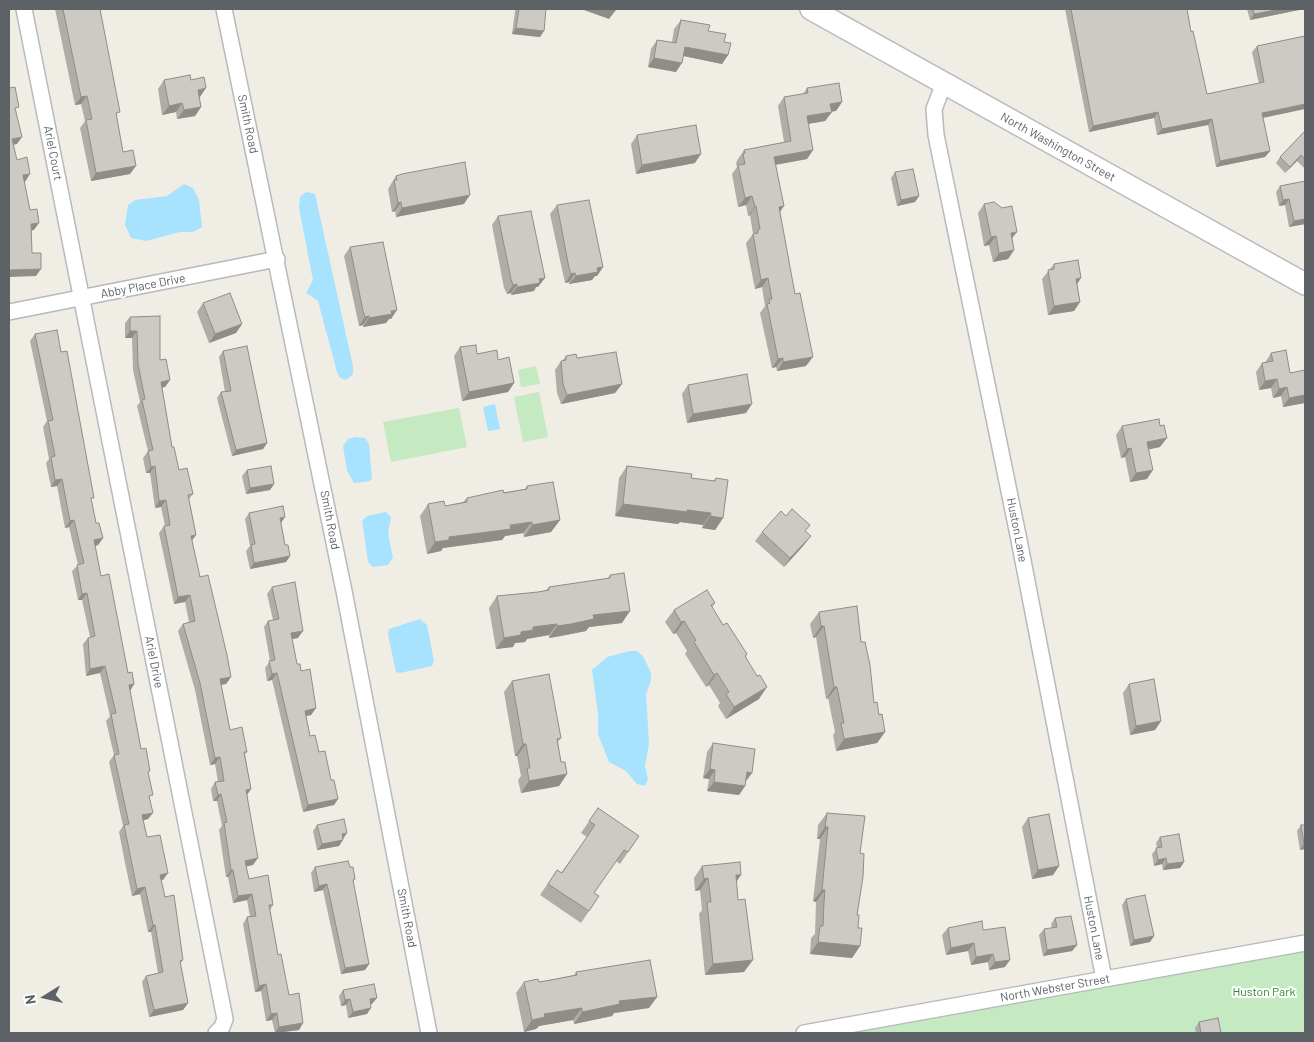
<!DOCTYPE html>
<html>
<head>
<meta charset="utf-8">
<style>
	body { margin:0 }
	#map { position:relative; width:1314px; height:1042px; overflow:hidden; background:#f0ede5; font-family:Barlow,sans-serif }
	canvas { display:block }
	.frame { position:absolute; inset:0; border:10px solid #5d6267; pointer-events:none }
	.north { position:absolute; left:20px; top:972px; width:50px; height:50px; -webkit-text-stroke:4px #fff; paint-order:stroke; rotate:260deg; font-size:14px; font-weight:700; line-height:20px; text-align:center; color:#5d6267 }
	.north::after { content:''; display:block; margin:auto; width:18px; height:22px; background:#5d6267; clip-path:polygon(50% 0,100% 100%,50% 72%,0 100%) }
</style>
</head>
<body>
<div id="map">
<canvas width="1314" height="1042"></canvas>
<div class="frame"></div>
<div class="north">N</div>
</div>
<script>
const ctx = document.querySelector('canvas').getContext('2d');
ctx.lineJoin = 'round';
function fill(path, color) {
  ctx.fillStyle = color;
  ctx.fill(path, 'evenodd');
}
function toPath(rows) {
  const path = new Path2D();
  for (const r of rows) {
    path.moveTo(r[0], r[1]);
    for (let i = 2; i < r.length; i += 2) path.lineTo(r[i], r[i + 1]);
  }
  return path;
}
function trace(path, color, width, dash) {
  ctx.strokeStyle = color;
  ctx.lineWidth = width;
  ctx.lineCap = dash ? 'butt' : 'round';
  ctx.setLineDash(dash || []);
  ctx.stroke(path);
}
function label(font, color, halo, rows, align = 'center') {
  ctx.font = font + ' Barlow,sans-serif';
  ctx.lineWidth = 4;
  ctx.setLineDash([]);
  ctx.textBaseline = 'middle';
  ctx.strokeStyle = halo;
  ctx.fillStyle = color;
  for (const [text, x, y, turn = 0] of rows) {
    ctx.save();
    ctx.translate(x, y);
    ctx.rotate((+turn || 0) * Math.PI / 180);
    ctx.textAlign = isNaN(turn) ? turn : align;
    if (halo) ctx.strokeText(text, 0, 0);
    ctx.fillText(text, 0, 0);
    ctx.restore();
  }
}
const green = toPath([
	[536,366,540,384,521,387,518,370],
	[539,392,548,437,523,442,514,397],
	[459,408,467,447,391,462,383,422],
	[1305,944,1305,1033,823,1033]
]);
const water = toPath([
	[184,184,193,188,199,200,202,227,193,232,180,232,146,241,131,238,125,225,128,205,135,200,167,196],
	[306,192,315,194,353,366,353,374,346,380,340,378,337,372,318,301,306,293,313,280,299,208,300,197],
	[495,404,500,429,488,431,483,407],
	[356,437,365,438,369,444,372,479,370,481,354,483,347,471,343,446,348,439],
	[386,512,391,517,388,533,393,558,388,565,373,567,368,562,362,521,367,516],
	[420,619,427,625,434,661,432,666,400,673,396,672,388,635,389,629],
	[630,651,637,651,643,656,651,673,651,680,646,694,649,744,645,766,648,779,645,786,637,784,626,771,609,762,598,734,598,714,592,670,607,657]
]);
const minor = toPath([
	[24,9,225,1019,222,1027,216,1033],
	[224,9,344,591,429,1033],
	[944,83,934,109,936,135,1019,540,1104,979],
	[9,312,277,259],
	[804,1033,1305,943]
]);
const secondary = toPath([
	[811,9,1305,284]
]);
const wall = toPath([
	[55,9,100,9,117,117,123,152,130,174,91,181,80,128,85,121,81,104,75,105],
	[516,9,546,9,540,37,512,34,515,11],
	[1065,9,1187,9,1191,32,1207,94,1259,84,1252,52,1257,46,1305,36,1263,117,1270,151,1265,157,1216,167,1208,125,1157,135,1154,118,1089,132],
	[1247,9,1300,9,1299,10,1250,20],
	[681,20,708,31,724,42,728,55,722,64,683,56,676,72,648,67,651,49,657,40,672,42,674,29],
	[164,80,191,80,200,97,199,98,201,107,195,116,177,119,176,112,162,115,158,89],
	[807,88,842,102,836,111,832,111,825,121,808,124,813,150,807,159,776,165,780,212,806,366,777,371,776,367,772,368,760,313,765,306,762,287,755,289,746,243,753,234,750,215,748,216,746,205,738,207,732,174,737,167,736,163,738,159,744,150,784,142,778,106,784,97,803,94],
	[1305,131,1305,169,1297,161,1285,173,1276,163,1280,157],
	[637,135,695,163,636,174,631,144],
	[895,172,919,196,915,202,897,206,891,178],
	[396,176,464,204,396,217,395,211,392,212,388,189],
	[1305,181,1305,224,1289,227,1285,205,1279,206,1276,192,1280,186],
	[984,204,1012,238,1014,250,1008,259,993,262,989,245,984,246,978,213],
	[557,205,603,267,597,276,595,276,592,280,569,284,569,282,565,283,550,214],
	[498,216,538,287,536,287,534,291,511,295,511,293,507,294,504,288,492,225],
	[350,247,391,319,389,319,386,323,363,327,363,325,359,326,344,256],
	[1054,264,1081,278,1077,284,1080,302,1074,311,1048,315,1042,279],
	[203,303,242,324,236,333,209,343,197,312],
	[130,317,160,360,170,380,165,387,162,387,172,447,179,470,193,494,189,499,196,535,192,541,200,577,231,677,226,684,221,685,230,730,247,752,245,754,251,789,247,795,253,865,246,866,249,879,273,905,270,910,278,955,289,995,303,1023,299,1030,275,1033,272,1020,266,1021,261,991,255,992,243,924,247,917,250,917,247,900,233,903,228,877,226,877,219,830,222,826,217,801,213,801,211,789,215,782,218,782,215,764,210,765,195,690,178,631,183,624,189,622,185,602,174,604,159,533,164,526,165,526,161,507,155,508,150,473,146,473,143,458,148,451,137,406,140,402,133,370,132,338,125,338,125,323],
	[35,334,91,501,96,523,103,538,98,545,95,546,101,576,128,673,134,684,130,691,141,749,148,774,150,799,148,819,143,820,147,837,163,880,161,880,165,897,183,960,180,964,188,1003,183,1010,149,1017,142,982,146,976,158,973,151,932,148,932,140,894,132,896,125,863,119,832,123,826,109,762,114,755,106,721,110,716,100,673,86,676,83,644,88,638,90,637,82,600,78,600,72,571,78,565,69,527,65,528,57,486,51,487,46,463,49,459,43,427,47,421,30,341],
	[460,347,477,354,498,360,514,383,508,392,462,401,454,356],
	[223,351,267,443,263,449,232,456,217,398,221,392,225,392,219,357],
	[1271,353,1290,373,1305,403,1283,407,1281,396,1273,398,1271,388,1259,390,1256,372,1262,363,1265,363],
	[566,356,577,358,622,384,615,393,561,404,557,393,555,370,561,361,562,361],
	[688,385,746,413,687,423,682,394],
	[1122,426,1160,447,1149,449,1147,479,1130,482,1125,457,1121,458,1116,435],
	[627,466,691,478,713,481,716,478,723,518,715,530,702,528,703,525,680,522,678,524,615,516,619,478],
	[247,470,274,484,270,490,246,494,242,476],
	[527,486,560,520,551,532,524,537,523,533,505,536,502,540,443,548,441,551,427,554,420,516,428,504,445,506,463,502,467,498,525,489],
	[249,513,281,523,285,545,290,556,286,562,250,569,246,551,250,546,245,519],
	[762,532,806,532,804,545,784,567,755,541],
	[610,575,622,623,589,627,586,631,562,636,549,638,549,635,527,639,525,642,515,643,513,647,496,649,489,608,497,596,538,592,546,590,549,587,608,578],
	[272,587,298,638,292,639,297,664,301,671,316,708,311,715,306,716,310,736,319,752,338,799,334,805,303,812,272,680,267,681,265,668,270,661,264,627,268,621,273,620,267,594],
	[715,603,712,607,723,625,747,654,746,657,759,699,726,719,718,706,720,703,709,685,706,687,685,654,687,651,676,633,673,634,665,622,674,610],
	[819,612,861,642,874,703,885,732,877,743,836,751,833,735,835,732,828,698,826,699,816,637,813,638,810,624],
	[512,681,561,738,558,742,561,762,567,774,559,786,521,793,518,780,521,776,517,756,515,756,504,692],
	[1129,684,1161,721,1155,730,1130,735,1123,693],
	[713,743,752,773,745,781,745,786,739,795,707,791,709,779,703,778,707,752],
	[598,808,639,836,620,864,616,861,594,893,599,896,581,923,540,895,557,870,561,873,587,837,581,833],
	[827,813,860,853,857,915,860,946,852,958,810,954,811,938,815,934,816,902,813,901,820,839,817,839,818,825],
	[1028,818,1059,866,1053,875,1032,879,1022,827],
	[317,825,343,838,339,846,317,850,313,831],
	[1301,825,1305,849,1300,850,1297,831],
	[1160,837,1184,862,1180,868,1163,870,1162,864,1154,866,1152,854,1157,848,1156,843],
	[702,866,736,882,744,972,705,975,699,914,702,910,700,890,695,891,694,878],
	[315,867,350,867,355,879,353,882,369,964,365,970,341,974,323,890,314,892,311,873],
	[1126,899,1154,936,1150,942,1130,946,1122,905],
	[1055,918,1077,945,1072,951,1043,956,1039,935,1044,929,1052,928,1051,924],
	[948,928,983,930,1005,967,989,970,988,962,971,965,968,951,946,955,942,935],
	[576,972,657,997,649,1008,614,1013,612,1016,574,1024,573,1020,539,1026,536,1029,524,1032,516,993,524,982,539,982,574,975],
	[343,990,372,1004,371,1004,367,1014,348,1018,346,1005,341,1006,339,996],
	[1199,1022,1221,1033,1196,1033,1195,1028]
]);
const shadedWall = toPath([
	[581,9,612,9,616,10,609,19],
	[1281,9,1300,9,1299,10,1250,20,1254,14],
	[516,28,544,31,540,37,512,34],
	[685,47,728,55,722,64,679,55],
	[654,58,682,63,676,72,648,67],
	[206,88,200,97,192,99,198,90],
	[87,96,81,104,75,105,81,97],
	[842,102,836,111,824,113,830,104],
	[182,103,176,112,162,115,169,106],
	[1305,104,1305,109,1258,119,1262,113],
	[201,107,195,116,177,119,184,110],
	[832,112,825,121,801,125,807,116],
	[1158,112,1154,118,1089,132,1093,126],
	[1212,119,1208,125,1157,135,1162,129],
	[22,137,17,144,9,146,12,139],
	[813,150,807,159,768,166,774,157],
	[1270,151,1265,157,1216,167,1220,161],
	[701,154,695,163,636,174,642,165],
	[1301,155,1297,161,1285,173,1290,167],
	[136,166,130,174,91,181,96,173],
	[30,174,25,182,18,183,23,175],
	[470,195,464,204,396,217,402,208],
	[752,196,746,205,738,207,745,198],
	[919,196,915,202,897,206,901,200],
	[1289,199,1285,205,1279,206,1283,200],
	[401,202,395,211,392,212,398,203],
	[756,206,750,215,748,216,755,207],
	[784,206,778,215,779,207],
	[1305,219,1305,224,1289,227,1294,221],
	[39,223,34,230,25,232,31,224],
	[1017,232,1010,241,1011,233],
	[996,236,989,245,984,246,991,237],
	[1014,250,1008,259,993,262,999,253],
	[603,267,597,276,595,276,592,280,569,284,576,276,597,268],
	[41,269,36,276,9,277,9,270],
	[575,273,569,282,565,283,571,274],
	[545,278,538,287,536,287,534,291,511,295,517,287,539,279],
	[768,278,762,287,755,289,761,280],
	[1081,278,1075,287,1076,279],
	[517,284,511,293,507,294,513,285],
	[1080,302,1074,311,1048,315,1054,306],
	[397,310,391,319,389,319,386,323,363,327,369,318],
	[369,316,363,325,359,326,365,317],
	[242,324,236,333,209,343,215,334],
	[130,331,137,331,132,338,125,338],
	[813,357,806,366,777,371,783,362],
	[783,358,776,367,772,368,778,359],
	[1277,379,1271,388,1259,390,1265,381],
	[170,380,165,387,156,389,161,382],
	[514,383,508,392,462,401,469,392],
	[622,384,615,393,561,404,567,395],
	[1287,387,1281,396,1273,398,1279,389],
	[1305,395,1305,403,1283,407,1289,398],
	[752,404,746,413,687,423,693,414],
	[1167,438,1160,447,1141,451,1147,442],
	[267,443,263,449,232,456,236,450],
	[1131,448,1125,457,1121,458,1127,449],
	[155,466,150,473,146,473,151,467],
	[1153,470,1147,479,1130,482,1136,473],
	[62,479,57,486,51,487,55,480],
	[274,484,270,490,246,494,250,488],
	[166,500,161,507,155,508,159,501],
	[623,504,687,510,711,513,703,525,680,522,678,524,615,516],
	[710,516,723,518,715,530,702,528],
	[285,517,281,523,280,518],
	[74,520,69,527,65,528,70,521],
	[560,520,551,532,524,537,532,525],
	[532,522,523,533,505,536,502,540,443,548,441,551,427,554,435,542,449,537],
	[196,535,191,541,191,536],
	[811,536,804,545,784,567,790,558],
	[103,538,98,545,89,547,94,540],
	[290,556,286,562,250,569,254,563],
	[87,593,82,600,78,600,82,594],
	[190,595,185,602,174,604,178,597],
	[630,611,622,623,589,627,586,631,549,638,557,626,593,615],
	[684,621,676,633,673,634,681,622],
	[557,624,549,635,527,639,525,642,515,643,513,647,496,649,504,638,533,627],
	[821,626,824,626,816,637,813,638],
	[303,631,298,638,286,640,291,633],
	[105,666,100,673,86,676,90,669],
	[277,673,272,680,267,681,272,674],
	[717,673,709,685,706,687,714,675],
	[231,677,226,684,215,686,220,679],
	[134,684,130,691,129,685],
	[767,687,759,699,726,719,734,707],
	[834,687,837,687,828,698,826,699],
	[316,708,311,715,300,717,305,711],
	[1161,721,1155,730,1130,735,1136,726],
	[885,732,877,743,836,751,844,739],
	[523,744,526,744,517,756,515,756],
	[220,757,215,764,210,765,215,758],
	[710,769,715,770,709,779,703,778],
	[747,772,752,773,746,781,741,781],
	[567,774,559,786,521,793,529,781],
	[714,782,745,786,739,795,707,791],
	[251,789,246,796,246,790],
	[221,794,217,801,213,801,218,795],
	[338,799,334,805,303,812,308,805],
	[153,813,148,819,137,822,142,815],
	[825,827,828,827,820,839,817,839],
	[347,833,343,839,342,834],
	[343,840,339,846,317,850,322,844],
	[1304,844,1305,844,1305,849,1300,850],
	[258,858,253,865,240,868,245,861],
	[1166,858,1162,864,1154,866,1158,860],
	[1184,862,1180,868,1163,870,1167,864],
	[1059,866,1053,875,1032,879,1038,870],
	[231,870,233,870,228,877,226,877],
	[168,873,163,880,155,882,160,875],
	[736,875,741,875,733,887],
	[708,878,700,890,695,891,704,879],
	[327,884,323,890,314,892,319,886],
	[145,887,140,894,132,896,137,889],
	[822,890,825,890,816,902,813,901],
	[252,894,247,900,233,903,238,896],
	[153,925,155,925,151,932,148,932],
	[1154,936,1150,942,1130,946,1134,940],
	[818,942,860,946,852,958,810,954],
	[974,943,968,951,946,955,951,948],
	[1077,945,1072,951,1043,956,1047,950],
	[993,954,988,962,971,965,976,957],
	[753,960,744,972,705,975,713,964],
	[1010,960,1005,967,989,970,995,962],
	[369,964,365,970,341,974,345,968],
	[266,984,261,991,255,992,259,986],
	[657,997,649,1008,614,1013,612,1016,574,1024,582,1012,619,1001],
	[377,998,372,1004,366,1005,370,999],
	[350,999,346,1005,341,1006,345,1000],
	[188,1003,183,1010,149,1017,154,1010],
	[371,1008,367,1014,348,1018,353,1012],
	[582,1008,573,1020,539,1026,536,1029,524,1032,532,1020,544,1014],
	[277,1013,272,1020,266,1021,271,1014],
	[303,1023,299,1030,275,1033,279,1027]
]);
const building = toPath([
	[63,9,100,9,120,112,116,113,123,152,133,150,136,166,96,173,86,120,92,119,87,96,81,97,63,9],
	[519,9,546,9,544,31,516,28,519,9],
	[1071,9,1187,9,1191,32,1193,31,1207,94,1264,82,1257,46,1305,36,1305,104,1262,113,1270,151,1220,161,1212,119,1162,129,1158,112,1093,126,1071,9],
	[1253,9,1281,9,1254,14,1253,9],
	[681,20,710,25,708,31,726,34,724,42,731,43,728,55,685,47,682,63,654,58,657,40,676,43,681,20],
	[190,75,191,80,204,77,206,88,198,90,201,107,184,110,182,103,169,106,164,80,190,75],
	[839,83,842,102,830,104,832,112,807,116,813,150,774,157,784,206,779,207,795,294,800,293,813,357,783,362,783,358,778,359,767,304,770,303,769,299,772,299,768,278,761,280,753,234,758,233,758,229,760,229,756,206,755,207,752,196,745,198,738,165,745,164,743,154,745,153,744,150,791,141,784,97,808,93,807,88,839,83],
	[9,87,9,88,15,87,19,107,15,108,22,137,12,139,17,160,27,157,30,174,23,175,30,210,37,209,39,223,31,224,32,253,41,253,41,269,9,270,9,87],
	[696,125,701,154,642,165,637,135,696,125],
	[1305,131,1305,159,1301,155,1290,167,1280,157,1305,131],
	[465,162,470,195,402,208,401,202,398,203,394,180,397,180,396,176,402,174,465,162],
	[913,169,919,196,901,200,895,172,913,169],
	[1305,181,1305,219,1294,221,1289,199,1283,200,1280,186,1305,181],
	[589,200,603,267,597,268,598,272,576,276,575,273,571,274,569,268,557,205,589,200],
	[994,202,1002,208,1012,206,1017,232,1011,233,1014,250,999,253,996,236,991,237,984,204,994,202],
	[531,211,545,278,539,279,540,283,517,287,517,284,513,285,511,279,498,216,531,211],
	[383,242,397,310,391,311,392,314,369,318,369,316,365,317,363,311,350,247,383,242],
	[1078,260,1081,278,1076,279,1080,302,1054,306,1048,270,1054,269,1054,264,1078,260],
	[230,293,242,324,215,334,203,303,230,293],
	[160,316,160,360,166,359,170,380,161,382,172,447,174,447,179,470,187,468,193,494,188,495,196,535,191,536,200,577,208,575,227,655,231,677,220,679,230,730,242,727,247,752,244,752,251,789,246,790,258,858,245,861,249,879,268,875,273,905,269,905,278,955,281,954,289,995,299,993,303,1023,279,1027,277,1013,271,1014,266,984,259,986,247,917,256,916,252,894,238,896,233,870,231,870,224,823,227,822,221,794,218,795,215,782,224,781,220,757,215,758,200,683,183,624,195,621,190,595,178,597,164,526,170,525,166,500,159,501,155,466,151,467,148,451,153,450,142,400,145,399,138,364,137,331,130,331,130,317,160,316],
	[57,330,61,352,67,351,94,498,91,498,96,523,99,523,103,538,94,540,101,576,109,574,128,673,132,672,134,684,129,685,141,749,146,748,150,771,148,772,153,795,149,796,153,813,142,815,147,837,160,835,168,873,160,875,165,897,174,895,183,960,180,961,188,1003,154,1010,146,976,163,972,155,925,153,925,145,887,137,889,124,825,129,824,114,755,119,754,111,714,116,713,105,666,90,669,88,638,95,636,87,593,82,594,77,565,84,563,74,520,70,521,62,479,55,480,51,457,55,456,48,421,53,420,35,334,57,330],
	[476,345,477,354,497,350,498,360,509,357,514,383,469,392,460,347,476,345],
	[247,346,267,443,236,450,221,392,231,391,223,351,247,346],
	[1286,350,1290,373,1305,370,1305,395,1289,398,1287,387,1279,389,1277,379,1265,381,1262,363,1273,361,1271,353,1286,350],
	[616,352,622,384,567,395,563,384,561,361,566,360,566,356,576,354,577,358,616,352],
	[747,374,752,404,693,414,688,385,747,374],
	[1159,419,1160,426,1164,425,1167,438,1147,442,1153,470,1136,473,1131,448,1127,449,1122,426,1159,419],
	[271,466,274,484,250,488,247,470,271,466],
	[627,466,692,474,691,478,715,481,716,478,728,480,723,518,710,516,711,513,687,510,687,512,623,504,627,466],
	[553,482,560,520,532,525,532,522,510,525,511,529,449,537,449,540,435,542,428,504,444,501,445,506,467,502,467,498,503,490,504,493,527,489,527,486,553,482],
	[283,506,285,517,280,518,285,545,288,545,290,556,254,563,251,545,255,544,249,513,283,506],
	[792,509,810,525,805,531,811,536,790,558,762,532,781,511,786,516,792,509],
	[624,573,630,611,593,615,594,619,571,624,557,626,557,624,533,627,533,630,521,632,521,635,504,638,497,596,538,592,549,590,549,587,610,578,610,575,624,573],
	[295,582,303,631,291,633,297,664,300,664,301,671,310,669,316,708,305,711,310,736,315,735,319,752,325,751,331,780,334,780,338,799,308,805,277,673,272,674,269,661,275,660,268,621,279,619,272,587,295,582],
	[707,590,715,603,711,605,723,625,727,623,747,654,745,656,757,676,760,675,767,687,734,707,726,694,729,692,717,673,714,675,694,642,696,640,684,621,681,622,674,610,707,590],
	[857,606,861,642,865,642,870,665,874,703,877,702,879,715,882,714,885,732,844,739,841,723,844,723,837,687,834,687,824,626,821,626,819,612,857,606],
	[549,674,561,738,557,739,561,762,565,762,567,774,529,781,527,768,530,768,526,744,523,744,512,681,549,674],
	[1154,679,1161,721,1136,726,1129,684,1154,679],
	[713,743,755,749,752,773,747,772,745,786,714,782,715,770,710,769,713,743],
	[598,808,639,836,628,852,624,850,594,893,599,896,589,911,548,884,557,870,562,873,595,825,589,821,598,808],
	[827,813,865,816,860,853,864,854,863,877,857,915,859,915,858,928,862,928,860,946,818,942,820,926,823,926,824,902,825,890,822,890,828,827,825,827,827,813],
	[1049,814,1059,866,1038,870,1028,818,1049,814],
	[344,819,347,833,342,834,343,840,322,844,317,825,344,819],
	[1301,825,1305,825,1305,844,1304,844,1301,825],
	[1179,834,1184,862,1167,864,1166,858,1158,860,1156,848,1162,847,1160,837,1179,834],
	[348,861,350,867,353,867,355,879,353,880,369,964,345,968,327,884,319,886,315,867,348,861],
	[740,862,741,875,736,875,738,900,745,899,753,960,713,964,707,902,711,902,708,878,704,879,702,866,740,862],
	[1145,895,1154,936,1134,940,1126,899,1145,895],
	[1071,916,1077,945,1047,950,1044,929,1057,927,1055,918,1071,916],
	[982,921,983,930,1005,927,1010,960,995,962,993,954,976,957,974,943,951,948,948,928,982,921],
	[650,960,657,997,619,1001,620,1004,582,1012,582,1008,544,1014,545,1017,532,1020,524,982,538,979,539,982,551,980,577,975,576,972,650,960],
	[374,984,377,998,370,999,371,1008,353,1012,350,999,345,1000,343,990,374,984],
	[1218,1018,1221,1033,1201,1033,1199,1022,1218,1018]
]);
const streetNames = [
	["Smith Road",248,124,78],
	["North Washington Street",1058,147,29],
	["Ariel Court",53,153,79],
	["Abby Place Drive",143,286,-11],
	["Smith Road",330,520,79],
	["Huston Lane",1017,530,79],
	["Ariel Drive",154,662,79],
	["Smith Road",407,918,79],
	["Huston Lane",1094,928,79],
	["North Webster Street",1055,988,-10]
];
const parkNames = [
	["Huston Park",1264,992]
];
fill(green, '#c5e9c1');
fill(water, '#a7e2ff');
trace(minor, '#b6b9bd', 18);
trace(secondary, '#b7bbc0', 24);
trace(minor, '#fff', 15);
trace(secondary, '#fff', 21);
fill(wall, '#b0ada9');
fill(shadedWall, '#908d89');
fill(building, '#cdc9c4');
trace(building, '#908d89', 1);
label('12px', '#5d6267', '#fff', streetNames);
label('12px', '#348330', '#fff', parkNames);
</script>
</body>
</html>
